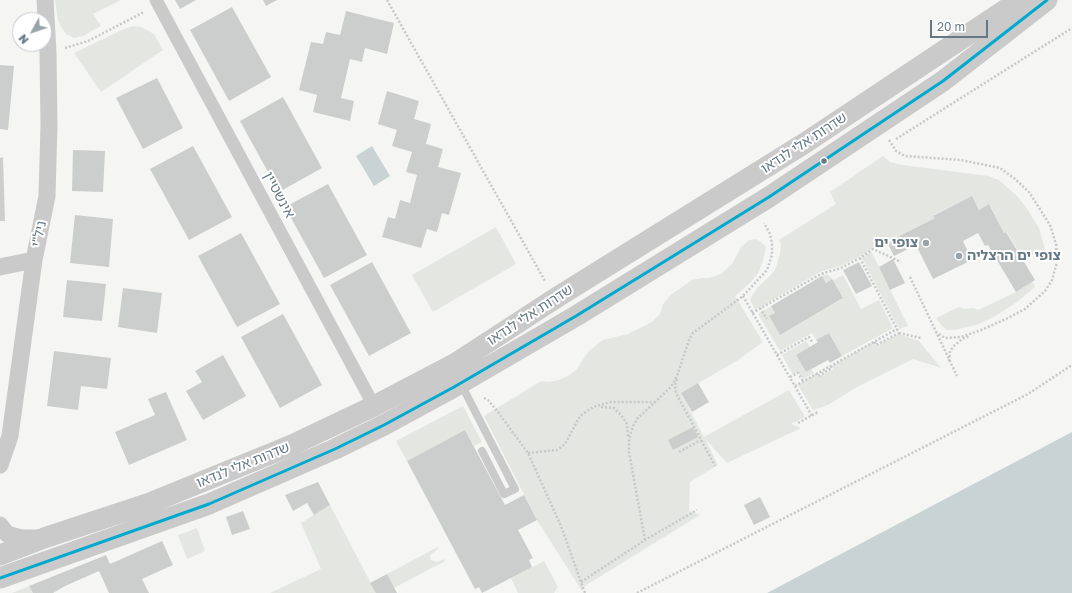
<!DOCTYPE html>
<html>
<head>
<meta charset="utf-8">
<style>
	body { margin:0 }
	#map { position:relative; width:1072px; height:593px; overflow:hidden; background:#f5f5f4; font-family:"Golos Text",sans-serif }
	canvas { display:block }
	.north { position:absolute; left:12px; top:12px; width:40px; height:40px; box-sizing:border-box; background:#fff; border:1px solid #c1c9ce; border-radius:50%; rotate:230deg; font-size:11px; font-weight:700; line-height:16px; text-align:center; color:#657884 }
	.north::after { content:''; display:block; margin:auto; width:14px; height:18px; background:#97a4ab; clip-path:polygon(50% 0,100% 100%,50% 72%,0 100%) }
	.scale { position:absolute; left:930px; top:20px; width:58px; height:18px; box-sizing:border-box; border:2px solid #657884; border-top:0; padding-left:5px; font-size:12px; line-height:14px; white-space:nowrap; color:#657884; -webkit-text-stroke:3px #fff; paint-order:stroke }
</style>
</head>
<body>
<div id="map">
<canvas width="1072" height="593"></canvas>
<div class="north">N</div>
<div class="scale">20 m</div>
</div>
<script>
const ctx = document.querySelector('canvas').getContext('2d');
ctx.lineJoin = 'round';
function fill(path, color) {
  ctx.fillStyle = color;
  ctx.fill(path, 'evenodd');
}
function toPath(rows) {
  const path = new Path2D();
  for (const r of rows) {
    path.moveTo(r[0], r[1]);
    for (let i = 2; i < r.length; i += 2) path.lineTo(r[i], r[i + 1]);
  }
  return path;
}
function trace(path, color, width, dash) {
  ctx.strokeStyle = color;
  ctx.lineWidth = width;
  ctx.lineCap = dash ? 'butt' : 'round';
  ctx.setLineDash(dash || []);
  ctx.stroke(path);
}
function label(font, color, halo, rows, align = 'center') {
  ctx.font = font + ' "Golos Text","Noto Sans Hebrew",sans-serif';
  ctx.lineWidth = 4;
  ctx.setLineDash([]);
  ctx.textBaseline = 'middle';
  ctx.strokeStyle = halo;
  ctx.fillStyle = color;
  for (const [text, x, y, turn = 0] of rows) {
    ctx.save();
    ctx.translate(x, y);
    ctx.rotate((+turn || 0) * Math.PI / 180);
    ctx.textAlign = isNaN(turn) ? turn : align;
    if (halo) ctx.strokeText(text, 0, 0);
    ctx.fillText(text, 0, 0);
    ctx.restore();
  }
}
const green = toPath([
	[55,0,121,0,93,14,101,26,83,36,74,38,66,34,61,27,58,20],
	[133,26,141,27,154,34,163,50,101,92,74,53,124,29],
	[883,156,890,162,903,165,988,176,999,180,1017,196,1026,207,1039,228,1045,249,1023,259,1007,232,1004,233,990,205,979,210,972,197,934,215,935,218,873,248,862,255,843,265,820,272,755,310,750,300,751,297,757,288,769,277,775,270,780,254,781,245,779,240,836,204,830,192],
	[496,227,516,264,433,312,412,275],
	[756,239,761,242,766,247,764,257,759,272,750,283,735,296,763,342,735,362,681,393,704,437,789,390,805,417,791,424,801,428,727,463,705,439,718,465,690,482,689,511,700,515,583,587,582,591,537,520,484,416,541,381,549,382,559,380,568,376,576,370,588,352,596,345,603,340,628,334,652,322,660,314,663,304,672,294,692,280,701,278,709,278,721,274,732,264,741,247,749,240],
	[871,251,908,326,899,329,862,258],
	[826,274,830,276,833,280,843,275,861,309,879,300,893,328,842,356,829,333,816,340,812,333,780,351,758,314,771,306,775,313,769,316,780,335,842,299,831,280,826,283,822,276],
	[1032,282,1035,287,1017,302,994,317,976,325,955,330,947,330,942,326,936,318,959,307,964,309,973,308,978,310,1016,292],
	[899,334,919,341,941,368,913,359,857,387,828,405,813,410,798,385,816,374,818,377,833,369,832,366,873,342,876,346],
	[806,341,810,347,796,355,806,372,811,369,814,373,803,379,798,372,793,375,782,355],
	[463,406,482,442,474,446,465,430,407,461,396,441],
	[330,505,376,593,270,593,321,569,301,523],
	[197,528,205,551,187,559,178,535],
	[438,547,438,549,430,555,430,557,431,560,437,562,444,559,445,561,394,588,387,574],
	[544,561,558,587,554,593,518,593,511,578],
	[29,586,33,593,12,593]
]);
const water = toPath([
	[372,146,390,176,374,186,356,156],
	[1072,432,1072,593,767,593]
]);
const building = toPath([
	[175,0,196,0,180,9],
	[263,0,277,0,266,6],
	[232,7,271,77,229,101,190,30],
	[346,11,394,23,387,54,365,48,362,62,350,59,341,98,354,101,350,121,313,112,317,95,299,90,311,42,323,44,326,32,340,35],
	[0,65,14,66,8,130,0,129],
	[157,78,183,128,143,149,116,98],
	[387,91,419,101,414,119,431,124,426,144,443,149,438,167,461,173,449,215,442,213,437,232,427,229,421,248,382,237,388,217,395,219,400,200,410,203,417,175,406,172,412,152,392,146,397,130,378,124],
	[283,97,322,168,279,192,240,121],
	[193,146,232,217,189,240,150,169],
	[73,150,105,151,103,192,72,191],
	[3,157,5,221,0,221,0,158],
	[328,184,367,255,324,278,285,207],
	[972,196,979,210,989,204,1004,233,1006,232,1035,280,1016,292,988,245,985,246,978,233,963,241,972,260,933,279,916,245,894,256,887,242,935,218,933,216],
	[75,215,113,219,109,267,70,263],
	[241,233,280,304,237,327,198,256],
	[893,259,905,283,890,290,879,267],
	[372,262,411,333,369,356,330,285],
	[859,262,872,286,856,294,843,270],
	[822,276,826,283,832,279,843,298,780,335,769,316,775,313,771,306],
	[67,280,106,284,102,321,63,317],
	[123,288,162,293,157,333,118,327],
	[283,314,322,385,280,408,241,337],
	[829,333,842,356,830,363,828,360,806,372,796,355,818,342,816,340],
	[54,351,111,358,107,389,81,386,78,410,47,406],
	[223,355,246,396,203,420,186,391,202,382,195,371],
	[698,383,709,402,692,412,681,393],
	[166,392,187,440,129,465,115,432,155,415,148,399],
	[693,427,698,437,673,450,668,440],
	[465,430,505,505,524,495,537,520,518,530,533,558,529,560,532,567,482,593,479,587,475,589,407,461],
	[318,482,330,505,314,515,307,503,293,511,285,495],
	[760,497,770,517,754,525,744,505],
	[243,511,250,529,232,535,226,517],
	[162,541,173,565,142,579,149,593,109,593,99,571,65,586,53,593,33,593,29,586,106,555,110,564],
	[387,574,397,593,376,593,370,583]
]);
const path = toPath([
	[387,0,545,281],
	[65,48,88,41,144,12],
	[896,139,1072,28],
	[889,140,896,151,905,156,961,160,1000,168,1015,179,1029,192,1050,225,1056,244,1057,262,1052,280,1045,291,1025,309,1006,319,981,330,961,337,945,338,936,332],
	[860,258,899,333,876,345,874,341],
	[910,277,957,376],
	[743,296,812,416],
	[760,308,767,319],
	[752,313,821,274,841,268,860,258,873,249,901,262],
	[899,333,921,338],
	[777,355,809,337,812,342],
	[949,361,950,351,954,346,962,339,970,336],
	[816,373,818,376,832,368,830,365],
	[790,377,798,373,803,381],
	[677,379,675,385,676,393,715,466],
	[795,386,897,329],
	[484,398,488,400,498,412,528,453,561,526,585,593],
	[601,407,614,408,621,415,627,424,628,437],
	[798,423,818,412],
	[679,452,701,440],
	[528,453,557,450,565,444,580,416,593,407,611,402,655,402],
	[645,540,629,452,629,439,633,426,637,419,671,387,677,376,689,340,693,333,743,296,767,270,772,255,772,244,770,234,764,223],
	[581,582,645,540,697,510],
	[637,593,1028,394,1072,365]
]);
const service = toPath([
	[461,384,515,489,504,494,482,451]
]);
const pedestrian = toPath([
	[156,0,374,406]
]);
const minor = toPath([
	[0,267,34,260],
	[0,465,10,436,34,260,47,196,49,125,48,52,45,0],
	[0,525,7,534,21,538,39,538]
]);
const tertiary = toPath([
	[0,555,44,538,150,503,292,445,374,406,456,363,559,296,805,143,1020,0],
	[0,578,209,504,335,449,384,425,454,387,576,316,769,197,943,81,1047,0]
]);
const bus1 = toPath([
	[0,578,209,504,335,449,384,425,454,387,576,316,769,197,943,81,1047,0]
]);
const markers = [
	[824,161,3.5,"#657884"],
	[926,243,4,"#97a4ab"],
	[959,256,4,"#97a4ab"]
];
const streetNames = [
	["שדרות אלי לנדאו",804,143,-33],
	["אינשטיין",279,195,62],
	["ניל\"י",39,234,-78],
	["שדרות אלי לנדאו",530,315,-33],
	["שדרות אלי לנדאו",243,465,-22]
];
const poiNames = [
	["צופי ים",918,243],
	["צופי ים הרצליה",967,256,"left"]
];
fill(green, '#e4e7e1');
fill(water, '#c9d3d4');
fill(building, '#cccece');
trace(path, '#c6c8c9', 2.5, [2, 2]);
trace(service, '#cacacb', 8);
trace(pedestrian, '#cacacb', 13);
trace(minor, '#cacacb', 17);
trace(tertiary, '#cacacb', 21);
trace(bus1, '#00a9ce', 3);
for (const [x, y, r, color] of markers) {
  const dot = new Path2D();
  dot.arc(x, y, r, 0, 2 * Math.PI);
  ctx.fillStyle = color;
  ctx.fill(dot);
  trace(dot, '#fff', 1.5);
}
label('14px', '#657884', '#fff', streetNames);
label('bold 14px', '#657884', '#fff', poiNames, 'right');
</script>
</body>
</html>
